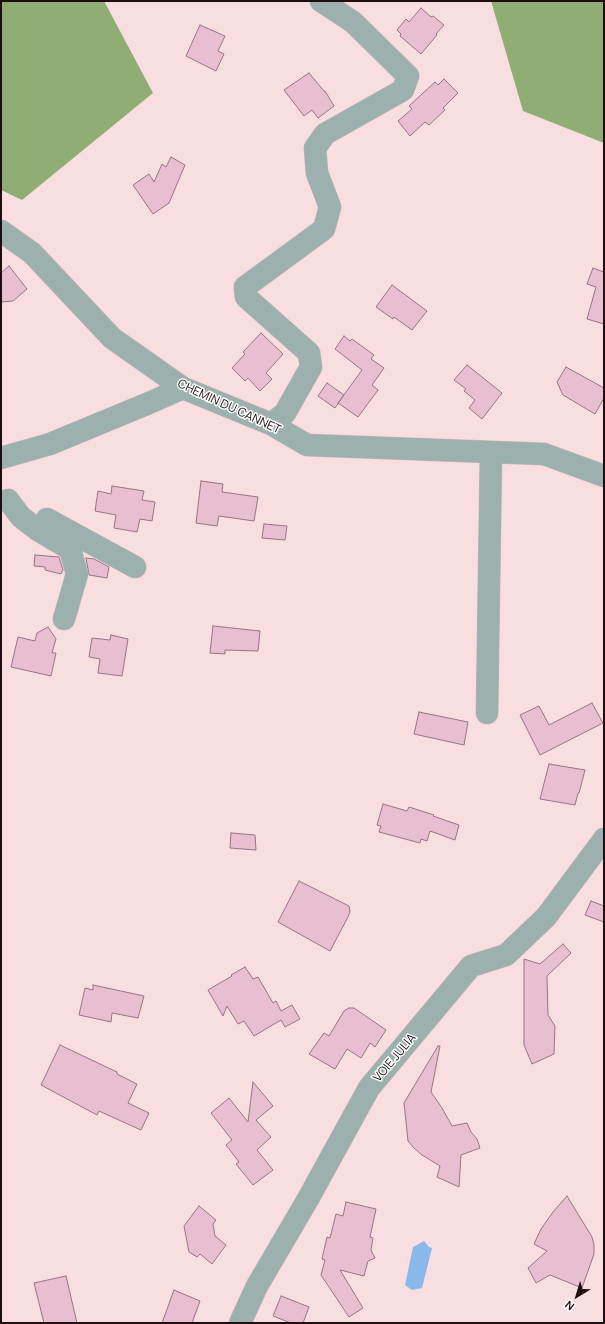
<!DOCTYPE html>
<html>
<head>
<meta charset="utf-8">
<style>
	body { margin:0 }
	#map { position:relative; width:605px; height:1324px; overflow:hidden; background:#f9dee1; font-family:Manrope,sans-serif }
	canvas { display:block }
	.frame { position:absolute; inset:0; border:2px solid #1d0f11; pointer-events:none }
	.north { position:absolute; left:557px; top:1276px; width:40px; height:40px; -webkit-text-stroke:3px #fff; paint-order:stroke; rotate:218deg; font-size:11px; font-weight:700; line-height:16px; text-align:center; color:#1d0f11 }
	.north::after { content:''; display:block; margin:auto; width:14px; height:18px; background:#1d0f11; clip-path:polygon(50% 0,100% 100%,50% 72%,0 100%) }
</style>
</head>
<body>
<div id="map">
<canvas width="605" height="1324"></canvas>
<div class="frame"></div>
<div class="north">N</div>
</div>
<script>
const ctx = document.querySelector('canvas').getContext('2d');
ctx.lineJoin = 'round';
function fill(path, color) {
  ctx.fillStyle = color;
  ctx.fill(path, 'evenodd');
}
function toPath(rows) {
  const path = new Path2D();
  for (const r of rows) {
    path.moveTo(r[0], r[1]);
    for (let i = 2; i < r.length; i += 2) path.lineTo(r[i], r[i + 1]);
  }
  return path;
}
function trace(path, color, width, dash) {
  ctx.strokeStyle = color;
  ctx.lineWidth = width;
  ctx.lineCap = dash ? 'butt' : 'round';
  ctx.setLineDash(dash || []);
  ctx.stroke(path);
}
function label(font, color, halo, rows, align = 'center') {
  ctx.font = font + ' Manrope,sans-serif';
  ctx.lineWidth = 3;
  ctx.setLineDash([]);
  ctx.textBaseline = 'middle';
  ctx.strokeStyle = halo;
  ctx.fillStyle = color;
  for (const [text, x, y, turn = 0] of rows) {
    ctx.save();
    ctx.translate(x, y);
    ctx.rotate((+turn || 0) * Math.PI / 180);
    ctx.textAlign = isNaN(turn) ? turn : align;
    if (halo) ctx.strokeText(text, 0, 0);
    ctx.fillText(text, 0, 0);
    ctx.restore();
  }
}
const forest = toPath([
	[1,1,104,1,153,93,22,200,1,190],
	[491,1,604,1,604,143,523,111]
]);
const water = toPath([
	[424,1241,429,1247,432,1248,422,1288,412,1290,405,1285,413,1247]
]);
const building = toPath([
	[421,8,431,17,433,16,444,25,436,34,437,35,421,54,400,36,401,34,397,30,406,19,409,22,421,8],
	[200,25,225,36,218,51,224,54,216,71,186,56,200,25],
	[309,73,324,91,325,91,334,106,318,118,312,110,304,116,284,90,309,73],
	[444,79,458,93,443,108,445,110,429,125,425,122,410,136,398,121,412,109,409,106,435,82,438,85,444,79],
	[171,157,185,165,169,203,153,214,133,185,149,174,154,182,162,164,166,167,171,157],
	[9,266,27,289,13,301,1,302,1,273,9,266],
	[593,268,604,272,604,324,587,319,596,287,587,284,593,268],
	[392,285,427,311,412,330,394,317,393,319,376,307,392,285],
	[261,333,283,354,266,373,272,379,260,391,248,378,245,381,232,368,245,354,243,352,261,333],
	[344,336,350,341,352,339,374,355,371,359,384,368,372,385,378,390,358,417,338,403,362,370,335,349,344,336],
	[467,365,502,393,482,419,469,408,475,400,464,391,466,389,454,380,467,365],
	[566,367,604,388,604,398,595,414,563,395,557,382,566,367],
	[327,383,344,395,335,408,318,396,327,383],
	[201,481,223,484,222,492,258,497,254,521,219,516,217,526,196,523,201,481],
	[112,486,144,491,142,500,155,502,152,521,140,519,137,532,114,528,116,515,95,511,98,491,111,494,112,486],
	[264,524,287,526,285,540,262,538,264,524],
	[35,555,59,557,63,570,61,574,45,570,45,567,34,566,35,555],
	[86,558,94,559,109,567,107,578,89,575,86,558],
	[213,626,260,631,258,651,225,650,225,654,210,653,213,626],
	[48,627,56,639,52,653,56,653,51,676,11,667,18,637,35,641,37,633,48,627],
	[111,635,128,639,122,676,98,673,100,659,89,657,92,638,110,640,111,635],
	[592,703,603,723,540,755,520,715,539,706,549,725,592,703],
	[419,712,468,722,464,745,414,734,419,712],
	[549,764,585,770,579,793,578,793,575,805,540,799,549,764],
	[383,804,407,811,409,807,434,815,433,816,459,825,455,840,430,831,427,841,421,839,420,843,379,832,381,826,377,825,383,804],
	[231,833,255,835,256,850,230,848,231,833],
	[299,881,349,906,350,912,348,917,330,951,278,922,299,881],
	[591,901,604,906,604,922,585,915,591,901],
	[563,944,571,953,547,976,548,1015,555,1026,554,1054,532,1064,524,1045,524,959,540,964,563,944],
	[245,967,253,979,258,977,273,1003,276,1001,281,1011,292,1005,300,1019,285,1027,281,1020,254,1036,244,1021,238,1024,227,1006,223,1016,208,990,232,976,231,975,245,967],
	[93,985,144,996,138,1018,112,1013,111,1022,79,1015,85,988,93,990,93,985],
	[349,1008,354,1008,386,1030,375,1047,370,1043,361,1058,347,1049,335,1069,309,1054,324,1033,329,1036,344,1011,349,1008],
	[60,1045,117,1072,117,1074,137,1084,128,1103,149,1113,141,1130,99,1111,97,1115,41,1085,60,1045],
	[438,1046,440,1046,431,1092,442,1108,452,1126,467,1123,471,1132,477,1139,480,1148,461,1155,459,1187,437,1177,440,1166,422,1155,414,1148,408,1141,404,1103,438,1046],
	[253,1082,273,1106,256,1120,271,1137,257,1150,273,1170,253,1185,236,1164,239,1162,226,1145,232,1140,211,1113,229,1098,248,1122,253,1082],
	[567,1196,592,1237,594,1245,594,1254,582,1288,550,1275,536,1283,528,1268,547,1251,534,1244,541,1229,553,1212,567,1196],
	[346,1202,376,1209,370,1237,373,1238,371,1250,375,1258,368,1261,364,1276,340,1270,363,1308,349,1317,321,1275,325,1260,322,1259,327,1237,330,1238,336,1214,343,1216,346,1202],
	[199,1206,216,1220,213,1224,215,1236,226,1245,212,1264,200,1254,197,1257,189,1252,184,1226,199,1206],
	[66,1276,77,1323,44,1323,34,1283,66,1276],
	[174,1290,200,1301,192,1323,162,1323,174,1290],
	[281,1296,309,1307,303,1323,291,1323,273,1316,281,1296]
]);
const minor = toPath([
	[1,231,32,253,112,338,183,388,271,424,307,445,544,454,604,476],
	[271,424,285,413,311,367,309,353,246,297,245,287,324,229,330,207,317,173,315,148,325,134,403,90,408,76,353,22,321,1],
	[1,458,50,444,149,403,183,388],
	[8,500,21,517,38,530,70,549,77,574,64,619],
	[47,519,135,567],
	[487,713,491,452],
	[240,1323,257,1286,308,1199,369,1088,471,966,506,955,546,917,604,839]
]);
const streetNames = [
	["CHEMIN DU CANNET",229,407,25],
	["VOIE JULIA",395,1058,-50]
];
fill(forest, '#90ae74');
fill(water, '#8ab8eb');
fill(building, '#e7bfd0');
trace(building, '#977383', 1);
trace(minor, '#d1b9bc', 23);
trace(minor, '#9cb0ae', 22);
label('12px', '#1d0f11', '#fff', streetNames);
</script>
</body>
</html>
